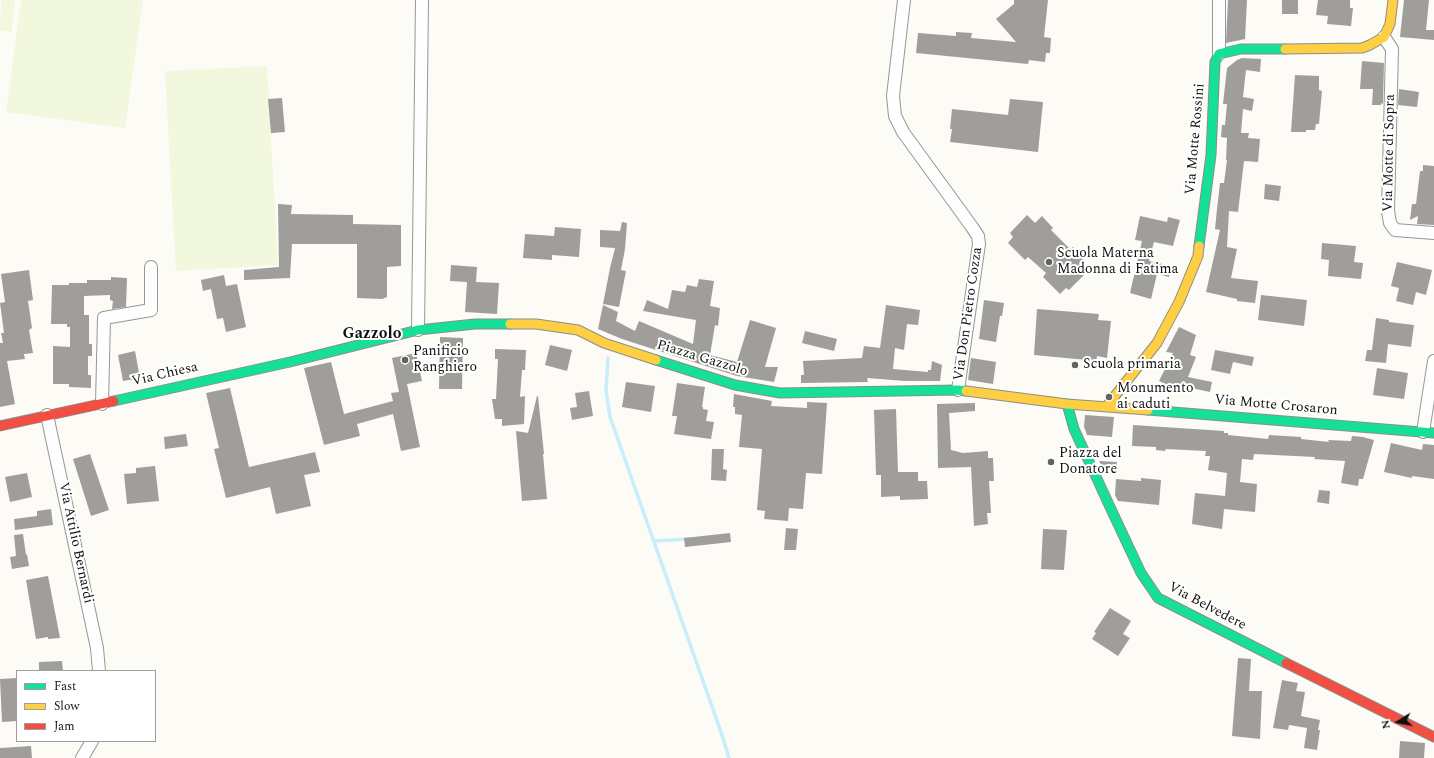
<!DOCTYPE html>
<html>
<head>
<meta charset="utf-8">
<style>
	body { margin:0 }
	#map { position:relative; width:1434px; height:758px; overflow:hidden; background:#fcfbf6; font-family:Spectral,serif }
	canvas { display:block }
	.legend { position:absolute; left:16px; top:670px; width:140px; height:72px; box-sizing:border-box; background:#fff; border:1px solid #9f9f9f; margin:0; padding:5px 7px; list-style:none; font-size:12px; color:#101010 }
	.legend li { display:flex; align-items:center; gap:8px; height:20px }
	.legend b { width:20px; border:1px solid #9f9f9f }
	.north { position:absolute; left:1378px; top:702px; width:40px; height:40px; -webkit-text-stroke:3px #fff; paint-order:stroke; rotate:259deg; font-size:11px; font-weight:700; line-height:16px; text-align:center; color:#101010 }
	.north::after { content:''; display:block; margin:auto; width:14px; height:18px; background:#101010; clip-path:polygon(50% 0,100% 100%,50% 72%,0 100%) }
</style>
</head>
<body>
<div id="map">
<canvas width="1434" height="758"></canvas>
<ul class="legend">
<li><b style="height:5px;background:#16e098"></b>Fast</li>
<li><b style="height:5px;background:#ffcf43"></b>Slow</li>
<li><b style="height:5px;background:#f24e42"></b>Jam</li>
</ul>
<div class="north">N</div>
</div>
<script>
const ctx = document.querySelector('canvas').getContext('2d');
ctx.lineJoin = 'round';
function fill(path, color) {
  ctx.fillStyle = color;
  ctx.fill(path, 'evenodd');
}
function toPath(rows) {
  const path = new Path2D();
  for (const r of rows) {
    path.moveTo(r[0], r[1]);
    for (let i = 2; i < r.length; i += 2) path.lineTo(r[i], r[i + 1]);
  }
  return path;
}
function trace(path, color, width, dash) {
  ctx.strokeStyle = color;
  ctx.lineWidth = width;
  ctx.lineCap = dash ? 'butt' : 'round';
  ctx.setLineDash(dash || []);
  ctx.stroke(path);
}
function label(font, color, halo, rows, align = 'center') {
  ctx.font = font + ' Spectral,serif';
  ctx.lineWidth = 4;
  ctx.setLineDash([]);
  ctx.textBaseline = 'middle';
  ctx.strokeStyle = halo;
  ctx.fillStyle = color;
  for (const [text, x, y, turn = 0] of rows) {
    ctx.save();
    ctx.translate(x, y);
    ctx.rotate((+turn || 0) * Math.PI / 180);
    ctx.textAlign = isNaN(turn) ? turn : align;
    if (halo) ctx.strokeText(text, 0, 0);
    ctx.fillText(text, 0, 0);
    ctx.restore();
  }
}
const pitch = toPath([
	[1,0,15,0,11,32,0,30],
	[21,0,143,0,125,128,6,112],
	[267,66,278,265,176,271,165,71]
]);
const stream = toPath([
	[608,358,606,390,610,417,721,732,729,758],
	[654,541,688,539]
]);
const building = toPath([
	[1014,0,1048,0,1044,37,1051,38,1050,53,1046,53,1045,62,1029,60,1028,64,916,53,918,33,956,36,956,32,972,33,971,38,1016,42,996,19,1014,4],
	[1228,0,1247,0,1245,39,1226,43],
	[1282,0,1298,0,1298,14,1282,14],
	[1318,0,1350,0,1350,8,1353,8,1351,26,1327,24,1328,16,1316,15],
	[1404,0,1429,0,1426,30,1434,30,1434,40,1400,37],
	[1242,58,1261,59,1260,72,1246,70,1243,97,1254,99,1252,111,1243,109,1241,133,1249,133,1248,138,1260,139,1258,162,1244,161,1238,212,1229,211,1227,247,1237,249,1231,278,1258,281,1255,303,1237,301,1237,299,1206,292,1220,230,1215,229,1217,209,1220,183,1224,183,1227,160,1226,160,1227,138,1221,137,1222,125,1225,125,1227,104,1223,104,1227,68,1237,60],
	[1362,61,1384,63,1383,104,1381,103,1381,105,1372,105,1373,89,1360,89],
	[1295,75,1319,76,1319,90,1322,91,1319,124,1316,124,1315,130,1306,130,1306,132,1291,132],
	[1399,89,1419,92,1417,107,1398,105],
	[282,98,285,132,271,133,268,99],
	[1010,99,1043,102,1038,152,950,142,952,129,950,129,952,109,1008,115],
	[1423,165,1434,166,1434,225,1417,224,1418,216,1410,220,1412,204,1416,204,1420,171,1423,171],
	[1265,184,1281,186,1279,201,1264,199],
	[278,204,292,205,291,214,353,215,353,224,401,225,401,266,387,267,387,297,382,299,357,298,357,244,292,244,290,278,244,280,244,270,279,267],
	[1027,215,1035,223,1042,216,1053,228,1051,230,1070,249,1073,247,1084,258,1079,264,1087,272,1069,290,1066,288,1060,294,1043,277,1046,273,1028,257,1025,260,1008,243,1013,237,1010,233],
	[1140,216,1167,222,1168,217,1180,220,1173,246,1154,242,1149,261,1171,266,1169,277,1157,274,1151,299,1130,293,1142,241,1135,240],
	[622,222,627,223,625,249,621,270,626,271,619,307,603,304,610,268,615,248,600,247,600,230,620,231],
	[555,227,581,229,579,257,552,255,552,260,523,258,525,234,554,236],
	[1322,243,1356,246,1354,262,1363,263,1361,279,1328,276,1329,260,1321,259],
	[1397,262,1432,270,1426,295,1416,292,1413,305,1396,301,1399,288,1391,286],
	[451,265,477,267,476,282,499,283,497,314,465,312,467,282,450,281],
	[29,270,33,300,28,301,32,328,29,330,33,353,24,354,25,359,7,361,15,404,0,407,0,343,3,343,1,333,4,333,0,303,5,302,1,274],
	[224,275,226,286,237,284,246,327,226,332,223,318,217,319,211,289,203,291,201,280],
	[111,277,127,278,126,307,112,309,113,301,110,300,110,295,84,296,84,315,89,315,89,344,92,344,92,356,88,356,88,375,91,375,91,388,69,387,69,384,53,384,53,346,70,347,70,327,67,327,67,324,51,324,52,285,69,285,69,283,87,283,87,280,111,280],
	[699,279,714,281,710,306,720,308,718,326,715,325,710,355,737,362,750,320,776,328,765,367,778,367,774,382,737,376,622,339,598,329,603,305,618,312,616,321,635,331,639,321,693,344,696,320,643,311,647,300,668,309,672,290,685,292,687,285,697,287],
	[1261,295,1307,300,1304,326,1258,320],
	[984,300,1004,303,1002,316,1000,316,996,342,979,339],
	[886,305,920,310,918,325,907,324,904,350,895,348,893,369,928,372,928,370,931,370,932,361,942,365,940,381,905,381,867,378,868,382,801,383,801,375,804,375,803,361,862,358,864,346,880,348],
	[1037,309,1099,314,1098,320,1111,321,1107,358,1097,356,1096,363,1086,362,1087,360,1034,355],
	[1376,318,1389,320,1389,322,1414,325,1411,347,1388,344,1386,363,1365,361,1367,350,1372,350],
	[1179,327,1196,335,1190,355,1196,357,1188,377,1212,382,1210,392,1182,386,1179,390,1159,381,1173,353,1166,352],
	[805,331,837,339,834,351,802,343],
	[440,337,463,338,462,389,439,389],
	[550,345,572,350,567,371,545,365],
	[495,349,526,350,525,370,522,370,520,397,525,396,524,424,502,426,502,419,495,419,492,399,496,399,498,359,495,359],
	[1215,350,1254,357,1252,366,1233,362,1230,374,1211,370],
	[135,351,140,378,123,381,118,355],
	[416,353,422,381,407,384,420,447,401,451,393,414,357,424,360,436,324,445,304,368,331,362,344,414,393,401,391,393,399,392,392,358],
	[971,358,996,362,993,384,968,380],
	[1377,368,1408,373,1404,399,1373,395],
	[626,382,655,386,651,412,622,407],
	[677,383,705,387,702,407,703,407,703,409,708,410,706,421,714,422,711,439,674,434,677,416,672,416],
	[230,388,249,467,315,452,320,472,304,475,311,506,276,514,270,487,226,498,214,449,219,448,206,393],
	[589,391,593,416,572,420,570,408,577,407,575,393],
	[734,394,772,401,771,406,807,408,807,402,827,403,822,474,806,473,803,509,789,508,788,521,764,519,765,511,757,510,762,449,739,447,742,415,735,414,735,407,733,407],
	[537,396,538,396,544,454,543,454,547,499,522,501,516,431,528,433],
	[975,403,975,411,949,413,951,450,963,453,988,451,988,458,993,458,994,481,989,481,991,513,987,513,988,524,974,526,971,467,938,468,937,404],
	[896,409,898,472,918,472,918,481,927,481,928,499,900,500,900,496,881,497,881,475,876,475,874,410],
	[1085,415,1114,417,1112,437,1087,435,1084,427],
	[1133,425,1224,431,1224,433,1228,433,1228,435,1268,439,1269,435,1301,437,1301,439,1329,442,1328,440,1351,441,1352,436,1363,437,1374,440,1363,479,1359,479,1358,486,1341,483,1345,461,1314,459,1315,457,1254,454,1253,460,1242,459,1240,482,1257,484,1255,512,1224,509,1222,529,1192,524,1195,493,1225,496,1227,473,1208,470,1210,456,1205,456,1206,451,1166,449,1165,451,1156,450,1156,447,1132,446],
	[186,434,188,446,165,449,164,437],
	[1391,443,1422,450,1423,444,1434,445,1434,479,1412,476,1412,478,1384,472],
	[712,449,724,449,723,469,727,470,726,481,711,480],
	[90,454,109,510,91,516,73,459],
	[1099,461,1117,462,1116,472,1104,470],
	[155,466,159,501,127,504,124,474,136,473,136,468],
	[27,473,32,497,10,502,5,477],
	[1141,478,1161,480,1159,505,1118,501,1115,495,1116,479,1141,481],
	[1319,490,1330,491,1329,504,1317,502],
	[51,509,53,525,15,530,14,519,37,516,37,511],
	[786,528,798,529,796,550,784,550],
	[1043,529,1067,530,1064,570,1041,569],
	[730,533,731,542,685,547,684,538],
	[23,534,26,555,27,554,29,566,12,569,10,557,16,556,14,535],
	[48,576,60,638,48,639,48,637,36,639,26,580],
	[1110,608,1131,621,1123,634,1130,638,1118,656,1092,639,1096,633,1094,632],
	[1238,658,1251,659,1249,691,1262,691,1260,739,1232,736],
	[62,661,63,671,39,671,39,662],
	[17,678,17,721,2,722,0,679],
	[1282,680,1298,683,1296,691,1305,692,1301,716,1320,720,1318,730,1320,730,1317,750,1304,748,1307,728,1289,725,1288,730,1273,728],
	[1400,741,1425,743,1424,758,1399,758],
	[31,746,32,758,0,758,0,748]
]);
const street = toPath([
	[904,0,893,96,895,116,903,132,972,227,978,236,979,244,958,390],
	[1219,0,1219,54],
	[1384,37,1392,49,1388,211,1390,223,1395,230,1434,233],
	[418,330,422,0],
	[102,404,104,318,151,310,151,267],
	[47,415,97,648,99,671],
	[1423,432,1434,361],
	[82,758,92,741]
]);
const fast = toPath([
	[1199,246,1211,155,1215,62,1219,54,1241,49,1285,49],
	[656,360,735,385,780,393,958,390,966,391],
	[114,401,290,362,418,330,475,324,510,324],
	[1067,404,1074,429,1110,507,1141,573,1158,598,1286,663],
	[1148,410,1434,433]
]);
const slow = toPath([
	[1285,49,1362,48,1370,45,1384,37,1390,24,1393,0],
	[510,324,536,324,578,330,604,343,656,360],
	[966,391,1067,404,1148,410],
	[1106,407,1157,343,1179,302,1198,256,1199,246]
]);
const jam = toPath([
	[0,426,114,401],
	[1286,663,1434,737]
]);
const markers = [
	[1049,262,4,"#636260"],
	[405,360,4,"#636260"],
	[1075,365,4,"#636260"],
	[1109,397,4,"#636260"],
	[1051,462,4,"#636260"]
];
const streetNames = [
	["Via Motte Rossini",1196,139,-85],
	["Via Motte di Sopra",1390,153,-89],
	["Via Don Pietro Cozza",969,314,-82],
	["Piazza Gazzolo",702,359,17],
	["Via Chiesa",165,375,-13],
	["Via Motte Crosaron",1276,406,5],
	["Via Attilio Bernardi",75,543,78],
	["Via Belvedere",1207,607,28]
];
const poiNames = [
	["Scuola Materna",1057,254],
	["Madonna di Fatima",1057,270],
	["Panificio",413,352],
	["Ranghiero",413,368],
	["Scuola primaria",1083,365],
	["Monumento",1117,389],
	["ai caduti",1117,405],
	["Piazza del",1059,454],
	["Donatore",1059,470]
];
const quarterNames = [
	["Gazzolo",372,335]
];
fill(pitch, '#f2f8de');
trace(stream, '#c8edfb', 3.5);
fill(building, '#a09e9b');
trace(street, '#969694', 14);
trace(fast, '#8d8c8a', 11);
trace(slow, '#8d8c8a', 11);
trace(jam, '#8d8c8a', 11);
trace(street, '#fffefe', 12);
trace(fast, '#16e098', 9);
trace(slow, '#ffcf43', 9);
trace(jam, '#f24e42', 9);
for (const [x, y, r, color] of markers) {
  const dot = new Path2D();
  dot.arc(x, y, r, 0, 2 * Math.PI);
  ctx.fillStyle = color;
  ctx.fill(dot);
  trace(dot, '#fff', 1.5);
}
label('14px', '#101010', '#fff', streetNames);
label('14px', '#101010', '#fff', poiNames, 'left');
label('bold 16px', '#101010', '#fff', quarterNames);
</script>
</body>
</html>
